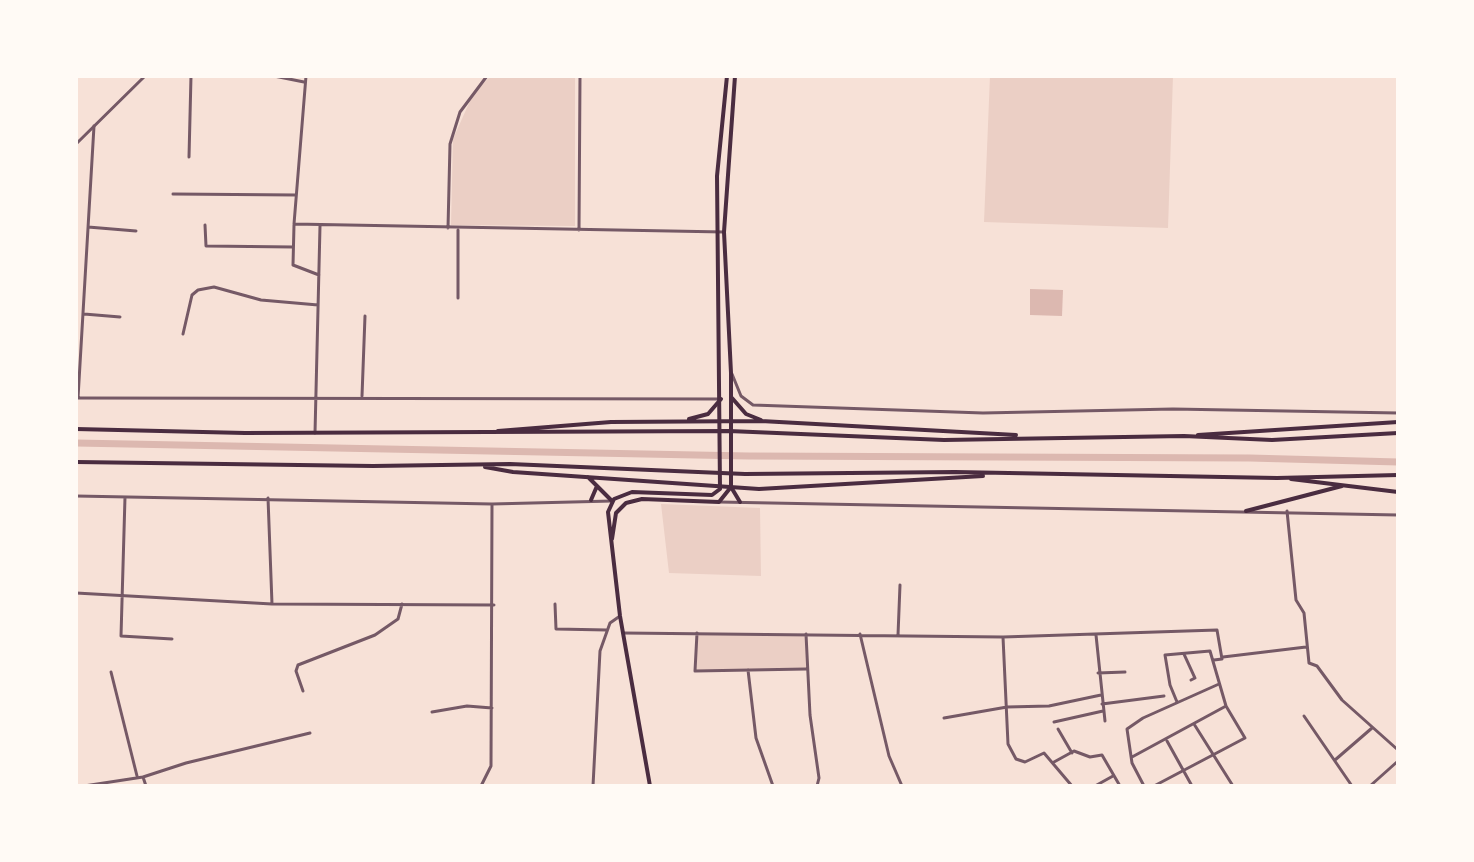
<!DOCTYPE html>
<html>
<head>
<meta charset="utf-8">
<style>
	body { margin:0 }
	#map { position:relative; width:1474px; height:862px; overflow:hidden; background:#f7e1d7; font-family:"Work Sans",sans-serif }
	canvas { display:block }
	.frame { position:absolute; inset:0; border:78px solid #fffaf5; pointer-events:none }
</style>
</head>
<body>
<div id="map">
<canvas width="1474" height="862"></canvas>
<div class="frame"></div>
</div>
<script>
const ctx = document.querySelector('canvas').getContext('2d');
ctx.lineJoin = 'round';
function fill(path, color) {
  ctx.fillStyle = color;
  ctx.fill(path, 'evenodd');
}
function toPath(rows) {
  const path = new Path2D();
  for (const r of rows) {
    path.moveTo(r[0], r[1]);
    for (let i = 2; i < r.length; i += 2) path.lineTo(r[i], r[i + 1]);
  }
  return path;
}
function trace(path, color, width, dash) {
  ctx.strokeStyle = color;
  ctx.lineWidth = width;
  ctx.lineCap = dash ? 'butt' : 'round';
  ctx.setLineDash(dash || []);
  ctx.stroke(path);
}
const green = toPath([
	[491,76,575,76,575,226,451,225,453,139,474,92],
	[990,76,1173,76,1168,228,984,222],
	[661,504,760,508,761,576,669,573],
	[697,633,806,634,807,669,695,671]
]);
const water = toPath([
	[1030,289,1063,290,1062,316,1030,315]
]);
const canal = toPath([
	[76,443,748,456,1250,458,1398,462]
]);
const minor = toPath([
	[274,76,304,82],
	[306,76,294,224,724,232],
	[189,157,191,76],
	[173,194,296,195],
	[205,225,206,246,293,247],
	[294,225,293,265,319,275],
	[88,227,136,231],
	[448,228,450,144,460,112,487,76],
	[579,230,580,76],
	[458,298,458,230],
	[84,314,120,317],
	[183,334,192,295,198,290,214,287,261,300,318,305],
	[732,374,741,396,753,405,983,413,1173,409,1398,413],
	[362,396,365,316],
	[76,398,721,399],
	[78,398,94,126],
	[315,433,320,226],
	[76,496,492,504,612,501],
	[125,497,121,636,172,639],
	[268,498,272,604,494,605],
	[1287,511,1296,600,1304,613,1309,663,1317,666,1342,700,1398,750],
	[76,593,272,604],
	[555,604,556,629,607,630],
	[623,633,1003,637,1217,630,1222,659,1214,660],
	[697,633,695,671,806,669],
	[806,634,810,715,819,778,817,786],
	[860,634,889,756,902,786],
	[898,635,900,585],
	[1096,635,1105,721],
	[1003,637,1008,744,1016,759,1025,762,1044,753,1072,786],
	[1184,654,1195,678,1191,680],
	[1223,657,1306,647],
	[748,670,756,738,773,786],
	[111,672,137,776],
	[1098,673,1125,672],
	[303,691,296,671,298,665,375,635,398,619,402,604],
	[1177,702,1170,685,1165,655,1210,651,1226,706],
	[1102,704,1164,696],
	[432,712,467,706,492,708],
	[1304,716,1352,786],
	[944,718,1007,707,1049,706,1101,695],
	[1054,722,1103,711],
	[1194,724,1233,786],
	[1058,729,1072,753],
	[1167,741,1192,786],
	[1132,757,1226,706,1245,738,1154,786],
	[1335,760,1372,728],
	[1054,762,1074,751,1090,757,1102,755,1120,786],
	[143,777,146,786],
	[84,786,143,777,186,763,310,733],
	[481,786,491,766,492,504],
	[593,786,600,651,610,623,620,616],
	[1095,786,1113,776],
	[1144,786,1132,763,1127,729,1143,718,1219,684],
	[1370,786,1398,761]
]);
const tertiary = toPath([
	[76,144,145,76],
	[719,502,1398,515]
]);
const secondary = toPath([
	[731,487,740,502],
	[612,539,616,513,626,503,642,499,719,502,731,487,731,373,724,232,735,76],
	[650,786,620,616,608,512,614,499,632,492,712,495,720,489,717,176,727,76]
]);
const trunk = toPath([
	[732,398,746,414,761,420],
	[689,419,708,414,721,399],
	[76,429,245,433,729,431,944,440,1184,436,1272,440,1398,433],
	[498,431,611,422,761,421,1016,435],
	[1198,435,1398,422],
	[76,462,373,466,510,464,745,474,955,472,1277,478,1398,475],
	[485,467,513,472,759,489,983,476],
	[588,477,612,501],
	[1291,479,1398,492],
	[591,500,597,486],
	[1246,511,1342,486]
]);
fill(green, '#ebcfc5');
fill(water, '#dcb8b0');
trace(canal, '#dcb8b0', 7);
trace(minor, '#755966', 3);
trace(tertiary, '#755966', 3);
trace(secondary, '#4a2c40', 4);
trace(trunk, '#4a2c40', 4);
</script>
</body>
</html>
